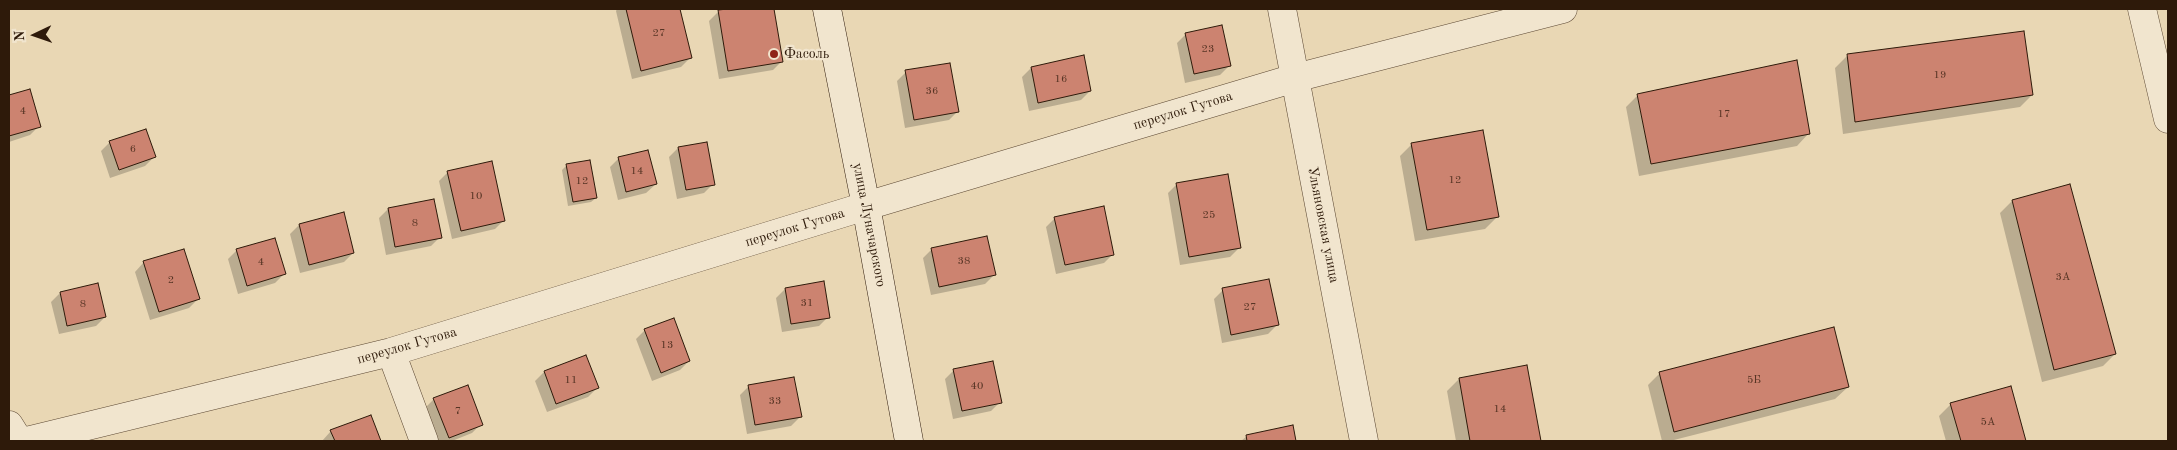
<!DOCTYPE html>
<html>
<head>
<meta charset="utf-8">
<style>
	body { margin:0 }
	#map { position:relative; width:2177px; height:450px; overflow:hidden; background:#e9d7b4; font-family:"Old Standard TT",serif }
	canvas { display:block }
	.frame { position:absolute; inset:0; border:10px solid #2e1a0a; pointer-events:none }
	.north { position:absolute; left:10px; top:10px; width:50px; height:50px; -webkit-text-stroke:4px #f1e5ce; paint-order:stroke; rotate:267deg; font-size:14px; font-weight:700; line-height:20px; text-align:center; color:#2e1a0a }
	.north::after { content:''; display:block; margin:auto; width:18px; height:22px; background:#2e1a0a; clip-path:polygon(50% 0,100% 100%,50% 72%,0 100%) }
</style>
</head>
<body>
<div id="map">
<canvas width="2177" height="450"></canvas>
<div class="frame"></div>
<div class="north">N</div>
</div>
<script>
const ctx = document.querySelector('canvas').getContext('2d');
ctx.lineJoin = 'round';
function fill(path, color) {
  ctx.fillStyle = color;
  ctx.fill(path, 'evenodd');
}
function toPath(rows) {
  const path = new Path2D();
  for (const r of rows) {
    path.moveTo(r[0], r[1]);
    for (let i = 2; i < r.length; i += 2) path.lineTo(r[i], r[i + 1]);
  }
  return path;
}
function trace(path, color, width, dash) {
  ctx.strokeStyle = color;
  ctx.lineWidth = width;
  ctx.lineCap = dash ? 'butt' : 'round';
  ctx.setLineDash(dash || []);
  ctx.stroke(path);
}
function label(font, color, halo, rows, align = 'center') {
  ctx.font = font + ' "Old Standard TT",serif';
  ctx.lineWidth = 4.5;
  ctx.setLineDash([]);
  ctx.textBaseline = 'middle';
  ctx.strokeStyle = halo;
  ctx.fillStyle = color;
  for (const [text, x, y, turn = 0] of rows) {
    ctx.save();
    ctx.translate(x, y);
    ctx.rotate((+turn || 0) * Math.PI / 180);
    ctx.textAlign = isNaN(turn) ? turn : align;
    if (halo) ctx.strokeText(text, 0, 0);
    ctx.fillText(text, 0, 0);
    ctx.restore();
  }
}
const shadow = toPath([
	[617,9,678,9,690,58,681,67,632,79,616,11],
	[736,9,773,9,782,61,773,70,719,79,709,21,718,12],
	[1186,34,1229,66,1220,75,1185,83,1177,43],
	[1847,56,2032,95,2020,107,1843,134,1835,68],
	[1031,68,1090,91,1081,100,1029,111,1022,77],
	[906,72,958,111,949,120,905,128,897,81],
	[29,91,39,126,30,135,9,142,9,97],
	[1638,95,1809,133,1797,146,1639,176,1626,107],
	[110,142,154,157,145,166,110,178,101,151],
	[1412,144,1497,217,1485,229,1415,241,1400,156],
	[678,148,713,184,704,193,677,199,669,157],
	[619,158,656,184,646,193,618,200,610,167],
	[567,165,596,198,591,202,568,206,562,170],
	[448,172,504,220,495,229,452,239,439,181],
	[1177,184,1240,247,1230,257,1180,265,1168,193],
	[433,201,440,237,431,246,386,255,379,218,388,209],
	[2012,201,2115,354,2103,366,2042,382,2000,213],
	[1055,218,1113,254,1104,263,1056,274,1046,227],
	[299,225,353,253,344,262,300,273,290,234],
	[932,249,995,274,985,284,931,295,923,258],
	[237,250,284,274,275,283,238,294,228,259],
	[144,262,198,299,189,308,150,320,135,272],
	[785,289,828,317,819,326,782,332,776,298],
	[1223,290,1277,325,1268,334,1222,343,1214,299],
	[60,293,105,317,96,326,59,334,51,302],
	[645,330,689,361,680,370,652,381,636,339],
	[1526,367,1539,441,1456,441,1447,391,1459,379],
	[954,370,1000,402,991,411,953,419,945,379],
	[544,372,597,388,588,397,547,412,535,381],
	[1660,373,1848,387,1835,399,1670,441,1662,441,1648,385],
	[749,386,800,417,791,426,747,434,740,395],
	[2010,387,2025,441,1946,441,1939,416,1951,404],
	[434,399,481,424,472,433,452,441,438,441,425,408],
	[370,416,380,441,322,441,331,431],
	[1292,426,1295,441,1241,441,1247,436]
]);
const building = toPath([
	[626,9,680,9,692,58,641,71,626,9],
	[728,9,774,9,783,62,728,71,718,10,728,9],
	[1222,25,1231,66,1194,74,1185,33,1222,25],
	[2024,31,2033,95,1855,122,1847,54,2024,31],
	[1084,55,1091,91,1038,103,1031,67,1084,55],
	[1797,60,1810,134,1651,164,1637,94,1797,60],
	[950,63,959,112,914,120,905,70,950,63],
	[30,89,41,127,9,136,9,95,30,89],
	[146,129,156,157,119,170,109,141,146,129],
	[1483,130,1499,217,1427,230,1411,143,1483,130],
	[707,142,715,185,686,190,678,147,707,142],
	[648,150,657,184,626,192,618,157,648,150],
	[590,160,597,198,573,202,566,164,590,160],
	[492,161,505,221,461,231,447,171,492,161],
	[1228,174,1241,248,1189,257,1176,183,1228,174],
	[2070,184,2116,354,2054,370,2012,200,2070,184],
	[434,199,442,238,395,247,388,208,434,199],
	[1104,206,1114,255,1065,265,1054,217,1104,206],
	[344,212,354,253,309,265,299,224,344,212],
	[987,236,996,275,939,287,931,248,987,236],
	[275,238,286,274,247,286,236,249,275,238],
	[184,249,200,299,159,312,143,261,184,249],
	[1269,279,1279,325,1231,335,1222,288,1269,279],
	[824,281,830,318,791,324,785,288,824,281],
	[98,283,106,317,67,326,60,292,98,283],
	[674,318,690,361,661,373,644,329,674,318],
	[1834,327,1849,387,1674,432,1659,372,1834,327],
	[586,355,599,388,556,404,544,371,586,355],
	[993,361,1002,403,962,411,953,369,993,361],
	[1527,365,1541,441,1470,441,1459,378,1527,365],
	[794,377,802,417,755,425,748,385,794,377],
	[468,385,483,425,449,438,433,398,468,385],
	[2011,386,2026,441,1961,441,1950,403,2011,386],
	[371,415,381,441,335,441,330,430,371,415],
	[1293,425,1296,441,1247,441,1246,435,1293,425]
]);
const minor = toPath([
	[1282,9,1295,78],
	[391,352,424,441],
	[9,425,19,441],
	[26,441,391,352,866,206]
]);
const tertiary = toPath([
	[2142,9,2168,119],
	[1295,78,1364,441],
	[866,206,1295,78,1563,9]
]);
const secondary = toPath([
	[827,9,866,206,909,441]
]);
const markers = [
	[774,54,5,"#8f2418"]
];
const numberNames = [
	["27",659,33],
	["23",1208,49],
	["19",1940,75],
	["16",1061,79],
	["36",932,91],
	["4",23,111],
	["17",1724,114],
	["6",133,149],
	["14",637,171],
	["12",1455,180],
	["12",582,181],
	["10",476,196],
	["25",1209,215],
	["8",415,223],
	["38",964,261],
	["4",261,262],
	["3А",2063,277],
	["2",171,280],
	["31",807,303],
	["8",83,304],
	["27",1250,307],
	["13",667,345],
	["11",571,380],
	["5Б",1754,380],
	["40",977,386],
	["33",775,401],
	["14",1500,409],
	["7",458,411],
	["5А",1988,422]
];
const poiNames = [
	["Фасоль",784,54]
];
const streetNames = [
	["переулок Гутова",1183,111,-17],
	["улица Луначарского",869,225,79],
	["Ульяновская улица",1323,225,79],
	["переулок Гутова",795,228,-17],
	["переулок Гутова",407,346,-16]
];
fill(shadow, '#0003');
fill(building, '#cc8370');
trace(building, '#2e1a0a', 1);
trace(minor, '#5d4934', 29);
trace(tertiary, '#5d4934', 29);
trace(secondary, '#2e1a0a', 29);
trace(minor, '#f1e5ce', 28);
trace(tertiary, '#f1e5ce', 28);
trace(secondary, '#f1e5ce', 28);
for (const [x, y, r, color] of markers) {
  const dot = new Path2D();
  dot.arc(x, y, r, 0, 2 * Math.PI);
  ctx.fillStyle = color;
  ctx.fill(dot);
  trace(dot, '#f1e5ce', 2);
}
label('11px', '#563424', null, numberNames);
label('14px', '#2e1a0a', '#f1e5ce', poiNames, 'left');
label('14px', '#2e1a0a', '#f1e5ce', streetNames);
</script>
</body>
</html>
